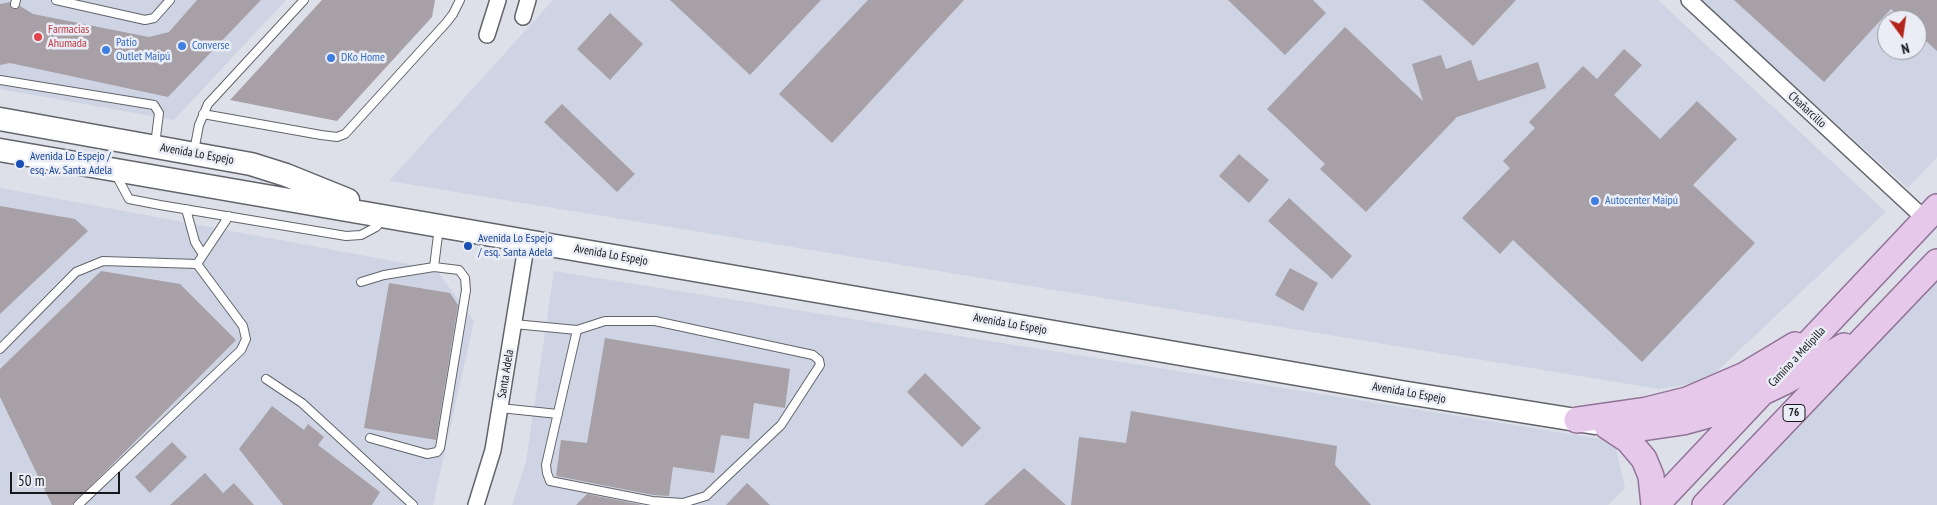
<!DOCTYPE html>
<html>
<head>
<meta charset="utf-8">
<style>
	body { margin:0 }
	#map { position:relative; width:1937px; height:505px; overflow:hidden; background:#dde0e8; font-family:"PT Sans Narrow",sans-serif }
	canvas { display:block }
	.north { position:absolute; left:1877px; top:10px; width:50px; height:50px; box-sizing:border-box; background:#eaedf5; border:1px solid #96989e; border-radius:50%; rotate:166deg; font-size:14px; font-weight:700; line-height:20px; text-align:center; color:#17181b }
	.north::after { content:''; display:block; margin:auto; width:18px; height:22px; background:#b4251a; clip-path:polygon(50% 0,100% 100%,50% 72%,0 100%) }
	.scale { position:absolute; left:10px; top:472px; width:110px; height:22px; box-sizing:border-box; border:2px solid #17181b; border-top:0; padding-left:6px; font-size:15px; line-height:18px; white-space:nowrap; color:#17181b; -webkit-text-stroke:4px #eaedf5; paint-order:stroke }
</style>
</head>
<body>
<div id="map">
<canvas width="1937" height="505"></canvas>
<div class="north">N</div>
<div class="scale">50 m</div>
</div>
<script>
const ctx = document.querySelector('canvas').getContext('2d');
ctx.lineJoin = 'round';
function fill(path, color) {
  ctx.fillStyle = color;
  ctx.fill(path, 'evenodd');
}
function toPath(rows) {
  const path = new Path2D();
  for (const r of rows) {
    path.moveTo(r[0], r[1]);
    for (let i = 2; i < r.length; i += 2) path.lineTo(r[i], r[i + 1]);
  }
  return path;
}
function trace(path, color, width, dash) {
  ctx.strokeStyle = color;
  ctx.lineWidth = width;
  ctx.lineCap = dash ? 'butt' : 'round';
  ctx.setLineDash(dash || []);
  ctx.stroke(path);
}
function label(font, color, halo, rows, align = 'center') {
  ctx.font = font + ' "PT Sans Narrow",sans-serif';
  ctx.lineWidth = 5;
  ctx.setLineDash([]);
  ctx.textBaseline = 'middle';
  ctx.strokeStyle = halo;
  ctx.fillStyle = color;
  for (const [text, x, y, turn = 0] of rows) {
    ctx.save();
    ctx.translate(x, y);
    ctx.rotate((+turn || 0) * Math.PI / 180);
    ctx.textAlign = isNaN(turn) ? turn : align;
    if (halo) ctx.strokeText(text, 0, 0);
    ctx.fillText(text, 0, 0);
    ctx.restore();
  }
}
const built = toPath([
	[0,0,286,0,174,120,0,89],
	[553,0,1658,0,1886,212,1713,375,1695,383,1659,389,389,181],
	[1699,0,1937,0,1937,157,1908,188],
	[1887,20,1917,20,1917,50,1887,50],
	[0,188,436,269,474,321,433,505,0,505],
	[554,271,1614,441,1625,488,1608,505,512,505,526,462],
	[1937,277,1937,505,1723,505]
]);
const building = toPath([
	[197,0,261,0,168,97,10,63,0,65,0,4,10,2,13,9,20,6,33,14,149,37,169,32],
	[322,0,435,0,432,17,337,121,230,100],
	[670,0,821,0,750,75],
	[868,0,964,0,832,143,779,94],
	[1228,0,1313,0,1326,13,1285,55],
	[1422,0,1516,0,1473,46],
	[1734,0,1937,0,1937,51,1917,33,1917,20,1903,20,1891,9,1824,82],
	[610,13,643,44,610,80,577,49],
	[1345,27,1423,101,1412,64,1441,55,1446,69,1471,60,1478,81,1538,62,1546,88,1457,117,1366,212,1320,169,1325,164,1267,109],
	[1624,49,1642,65,1614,95,1660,139,1697,101,1737,139,1693,185,1755,243,1642,362,1513,240,1500,254,1462,218,1510,168,1503,161,1535,128,1529,122,1583,66,1597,79],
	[562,104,635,174,617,192,544,122],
	[1239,154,1269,180,1249,203,1219,176],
	[1289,198,1352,256,1332,279,1268,221],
	[0,206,75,219,88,231,0,314],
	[1290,268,1318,283,1303,311,1275,295],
	[101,271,180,284,236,340,72,505,52,505,0,397,0,369],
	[389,283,450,293,458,305,436,440,364,428],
	[605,338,790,369,785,408,754,403,749,439,721,435,714,473,673,467,669,496,653,495,556,476,561,440,587,443],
	[925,373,981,428,962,447,907,392],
	[272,406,304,430,308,424,324,437,318,445,380,492,372,505,283,505,239,449],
	[1131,411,1337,446,1335,465,1371,505,1071,505,1079,437,1126,443],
	[172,442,187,457,150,493,135,477],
	[1024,468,1066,505,984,505],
	[205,473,223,493,234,483,254,505,170,505],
	[747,483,770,505,726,505],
	[587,494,643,505,576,505]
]);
const lane = toPath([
	[56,0,145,20,154,18,170,0],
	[15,4,16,0],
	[0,80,154,105,159,113,155,145],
	[203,114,321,135,337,137,345,134,446,23,453,14,460,0],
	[194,151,199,125,208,104,304,0],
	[115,173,129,199,160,205,346,236,361,235,376,227,383,219],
	[186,209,195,242,202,253],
	[197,264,229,216],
	[361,282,384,275,434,267],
	[514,324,577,330,605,321,655,321,813,355,819,360,820,365,781,425,706,496,683,503,652,501,550,481,547,473,546,465,577,330],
	[0,349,76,272,103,261,197,264],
	[266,379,302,403,413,505],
	[500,408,558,414],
	[370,438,427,454,437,452,440,448,466,290,465,278,459,270,434,267,439,227],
	[78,505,241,350,246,339,243,326,197,264]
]);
const street = toPath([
	[1689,0,1925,219],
	[523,17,528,0],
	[487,35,498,0],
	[476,505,493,450,527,241]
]);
const secondary = toPath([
	[0,119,251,164,286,175,348,200],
	[0,150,1401,392,1595,423]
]);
const primary = toPath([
	[1577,420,1647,410,1687,400,1745,375,1795,345],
	[1607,426,1628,440,1644,459,1651,476,1654,505],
	[1635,429,1683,422,1723,411,1786,381,1844,346],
	[1656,505,1937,207],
	[1705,505,1937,262]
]);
const markers = [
	[38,37,5,"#e0444e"],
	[182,46,5,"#3f7fe0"],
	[106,50,5,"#3f7fe0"],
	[331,58,5,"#3f7fe0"],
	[20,164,5,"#1a4fb4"],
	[1595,201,5,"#3f7fe0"],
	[468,246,5,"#1a4fb4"]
];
const shields = [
	[1794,413,22]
];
const shieldNames = [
	["76",1794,413]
];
const healthNames = [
	["Farmacias",48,30],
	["Ahumada",48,44]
];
const shopNames = [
	["Patio",116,43],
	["Outlet Maipú",116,57],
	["Converse",192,46],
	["DKo Home",341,58],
	["Autocenter Maipú",1605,201]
];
const streetNames = [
	["Chañarcillo",1807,110,43],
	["Avenida Lo Espejo",197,154,10],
	["Avenida Lo Espejo",611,255,10],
	["Avenida Lo Espejo",1010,324,10],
	["Camino a Melipilla",1797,357,-47],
	["Santa Adela",506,374,-81],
	["Avenida Lo Espejo",1409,393,10]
];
const transitNames = [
	["Avenida Lo Espejo /",30,157],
	["esq. Av. Santa Adela",30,171],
	["Avenida Lo Espejo",478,239],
	["/ esq. Santa Adela",478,253]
];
fill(built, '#ced4e3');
fill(building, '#a7a0a6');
trace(lane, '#61646b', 10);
trace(street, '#61646b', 18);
trace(secondary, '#61646b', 25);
trace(primary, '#927398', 28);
trace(lane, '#fff', 8);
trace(street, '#fff', 15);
trace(secondary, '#fff', 22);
trace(primary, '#e5c8ea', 25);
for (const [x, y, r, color] of markers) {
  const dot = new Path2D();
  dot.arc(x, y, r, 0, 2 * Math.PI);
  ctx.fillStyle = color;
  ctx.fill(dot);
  trace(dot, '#eaedf5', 2);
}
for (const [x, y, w] of shields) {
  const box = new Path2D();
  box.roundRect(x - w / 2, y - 8.5, w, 17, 4);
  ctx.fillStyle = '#eaedf5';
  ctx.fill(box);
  trace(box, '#17181b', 1);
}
label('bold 11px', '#17181b', null, shieldNames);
label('12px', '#be3a42', '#eaedf5', healthNames, 'left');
label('12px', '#366cbe', '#eaedf5', shopNames, 'left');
label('12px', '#17181b', '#eaedf5', streetNames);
label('12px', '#164399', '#eaedf5', transitNames, 'left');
</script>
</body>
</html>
